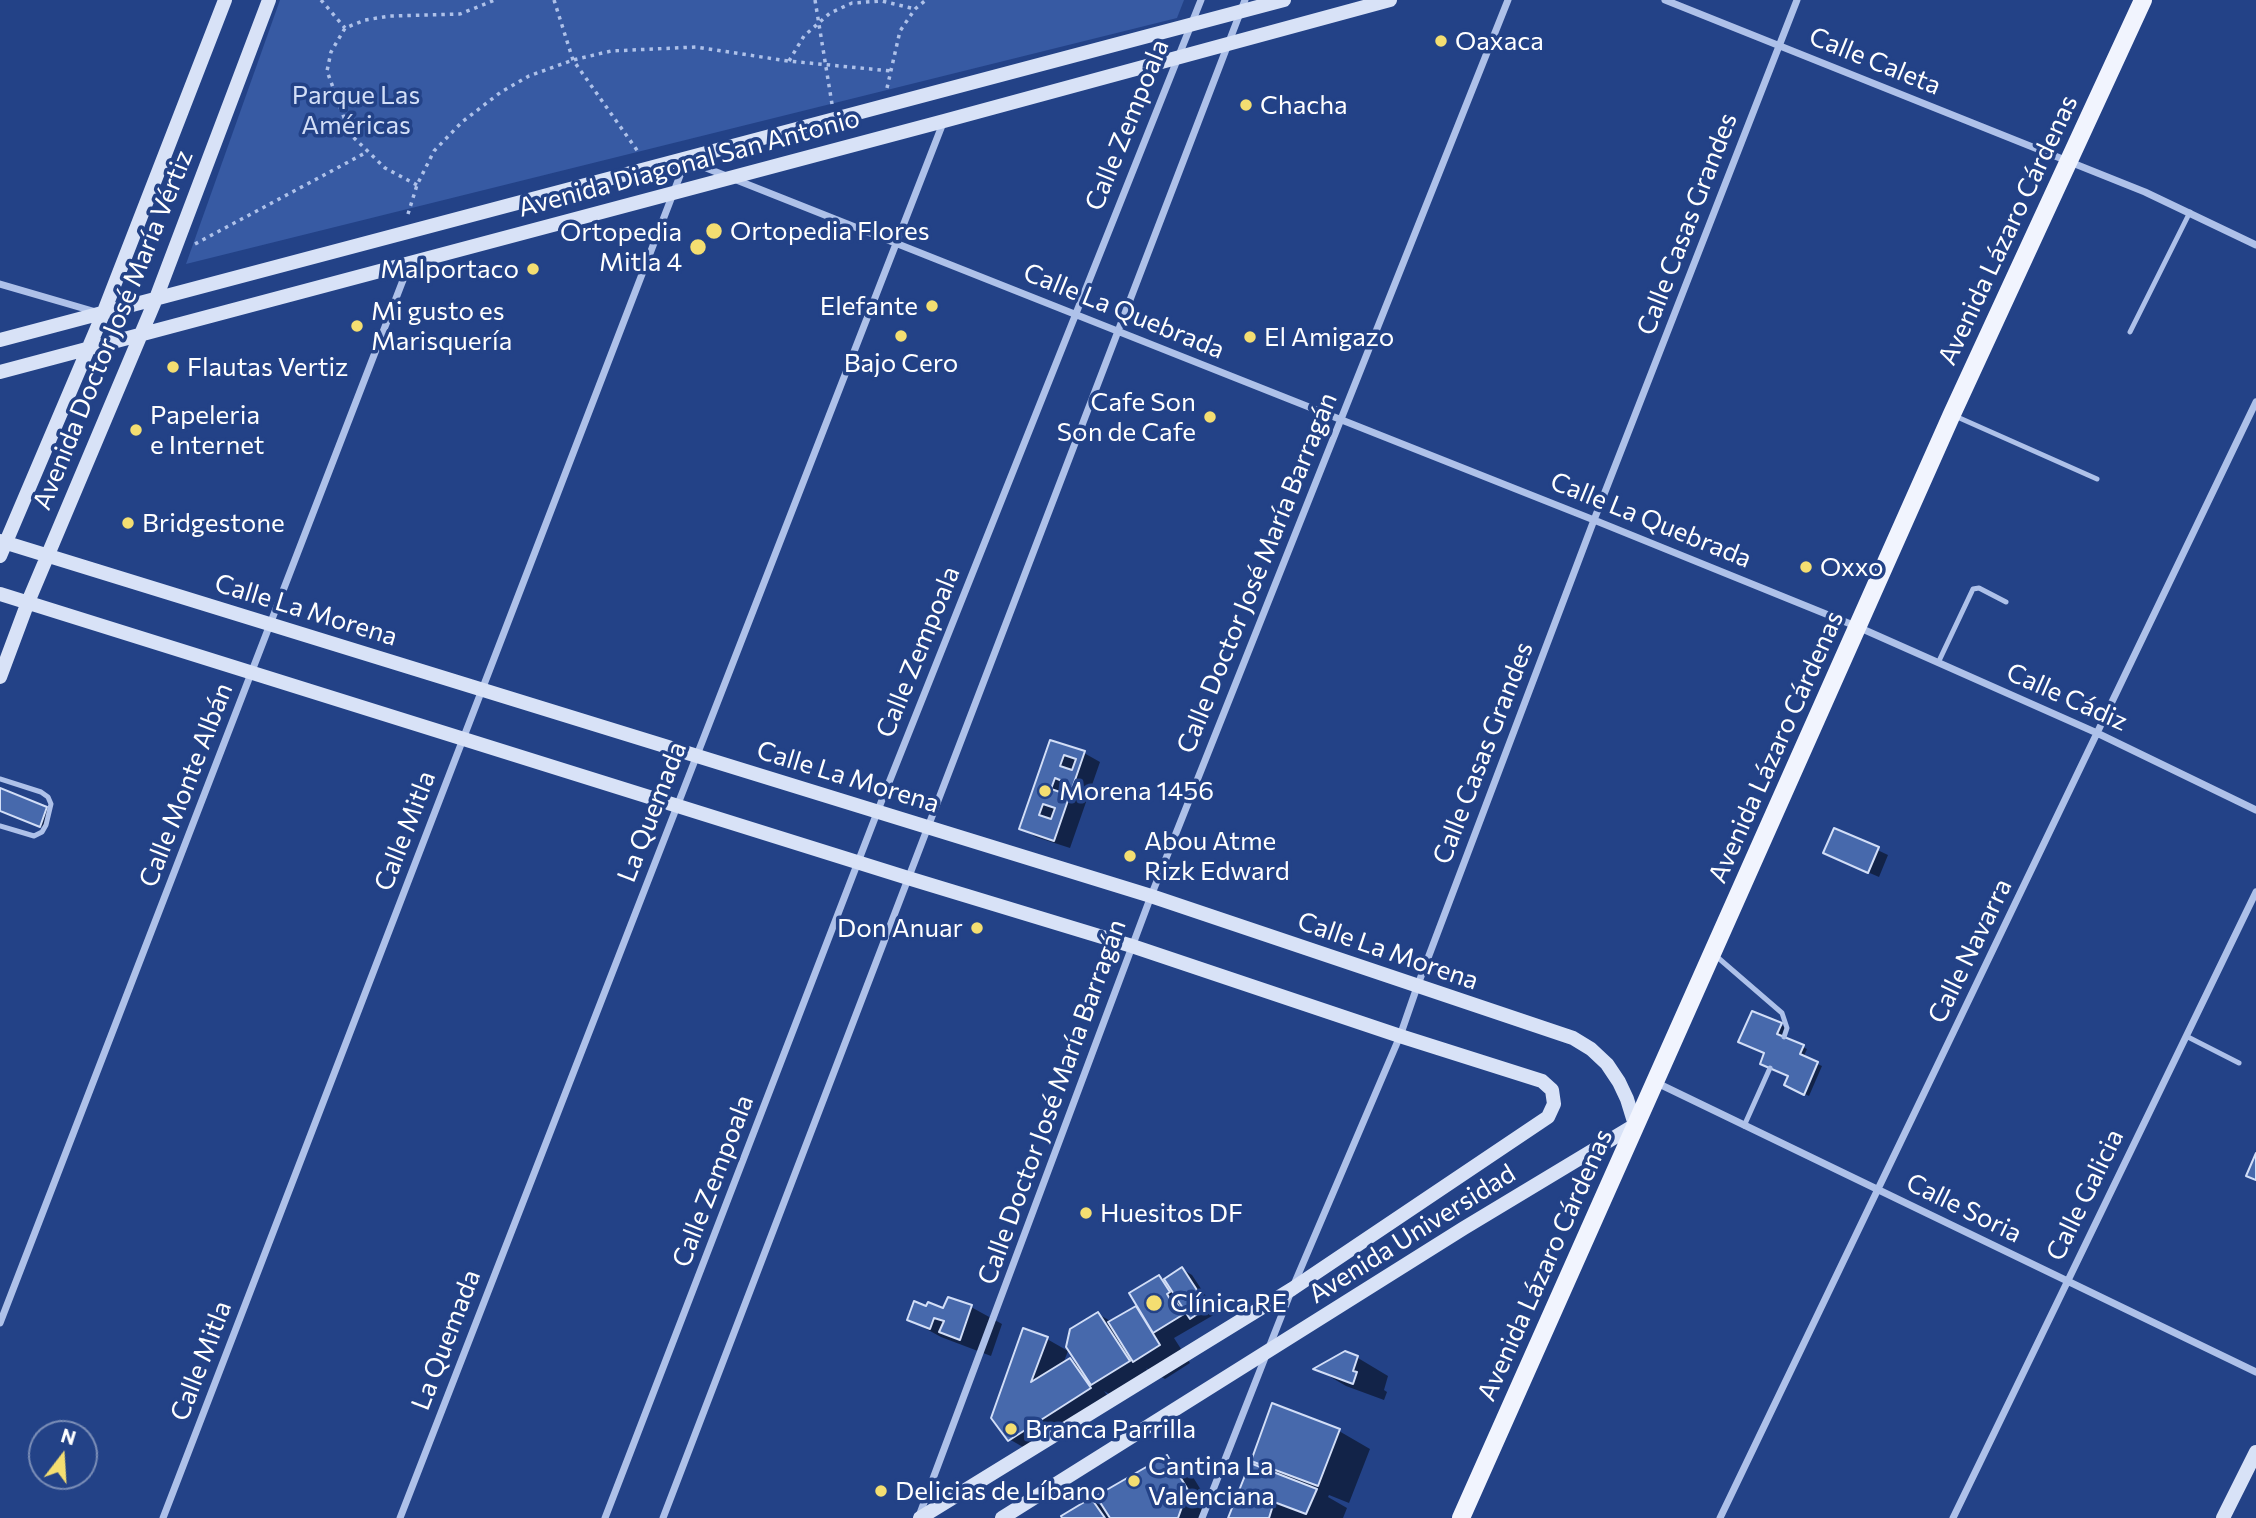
<!DOCTYPE html>
<html>
<head>
<meta charset="utf-8">
<style>
	body { margin:0 }
	#map { position:relative; width:2256px; height:1518px; overflow:hidden; background:#234287; font-family:Commissioner,sans-serif }
	canvas { display:block }
	.north { position:absolute; left:28px; top:1420px; width:70px; height:70px; box-sizing:border-box; background:#234287; border:2px solid #7b8eb7; border-radius:50%; rotate:17deg; font-size:19px; font-weight:700; line-height:28px; text-align:center; color:#fff }
	.north::after { content:''; display:block; margin:auto; width:24px; height:32px; background:#f4de71; clip-path:polygon(50% 0,100% 100%,50% 72%,0 100%) }
</style>
</head>
<body>
<div id="map">
<canvas width="2256" height="1518"></canvas>
<div class="north">N</div>
</div>
<script>
const ctx = document.querySelector('canvas').getContext('2d');
ctx.lineJoin = 'round';
function fill(path, color) {
  ctx.fillStyle = color;
  ctx.fill(path, 'evenodd');
}
function toPath(rows) {
  const path = new Path2D();
  for (const r of rows) {
    path.moveTo(r[0], r[1]);
    for (let i = 2; i < r.length; i += 2) path.lineTo(r[i], r[i + 1]);
  }
  return path;
}
function trace(path, color, width, dash) {
  ctx.strokeStyle = color;
  ctx.lineWidth = width;
  ctx.lineCap = dash ? 'butt' : 'round';
  ctx.setLineDash(dash || []);
  ctx.stroke(path);
}
function label(font, color, halo, rows, align = 'center') {
  ctx.font = font + ' Commissioner,sans-serif';
  ctx.lineWidth = 7;
  ctx.setLineDash([]);
  ctx.textBaseline = 'middle';
  ctx.strokeStyle = halo;
  ctx.fillStyle = color;
  for (const [text, x, y, turn = 0] of rows) {
    ctx.save();
    ctx.translate(x, y);
    ctx.rotate((+turn || 0) * Math.PI / 180);
    ctx.textAlign = isNaN(turn) ? turn : align;
    if (halo) ctx.strokeText(text, 0, 0);
    ctx.fillText(text, 0, 0);
    ctx.restore();
  }
}
const green = toPath([
	[280,0,1184,0,1177,18,186,264]
]);
const shadow = toPath([
	[1051,742,1084,753,1100,762,1070,848,1036,837,1021,828],
	[0,790,51,811,45,828,0,810],
	[1835,830,1888,855,1879,877,1835,858],
	[1781,1025,1785,1027,1781,1037,1807,1049,1803,1058,1822,1066,1809,1096,1790,1087,1790,1076,1762,1063],
	[1182,1269,1192,1275,1217,1313,1174,1338,1190,1363,1165,1379,1146,1368,1149,1373,1113,1396,1104,1391,1111,1400,1030,1451,1009,1439,1047,1339,1068,1351,1063,1364,1070,1360,1080,1365,1098,1314,1112,1322,1136,1308,1142,1311,1159,1277,1166,1280],
	[971,1307,1002,1324,991,1356,941,1337,910,1320],
	[1345,1353,1358,1358,1388,1376,1384,1390,1387,1392,1384,1400,1346,1386,1317,1369],
	[1339,1431,1370,1449,1349,1503,1329,1495,1328,1497,1347,1508,1343,1518,1230,1518,1271,1470,1253,1460],
	[1167,1457,1188,1469,1209,1503,1203,1518,1064,1518,1091,1500,1107,1509]
]);
const building = toPath([
	[1050,740,1085,751,1054,841,1019,829,1050,740],
	[1064,755,1076,759,1072,770,1060,766,1064,755],
	[1055,778,1067,783,1063,793,1051,789,1055,778],
	[1043,804,1055,808,1051,819,1039,815,1043,804],
	[0,788,47,807,40,827,0,811,0,788],
	[1834,828,1879,847,1868,873,1823,853,1834,828],
	[1752,1011,1782,1023,1777,1034,1804,1045,1800,1054,1818,1062,1804,1095,1784,1085,1788,1076,1760,1064,1764,1053,1738,1042,1752,1011],
	[2256,1153,2256,1180,2246,1176,2256,1153],
	[1182,1267,1208,1307,1190,1319,1164,1279,1182,1267],
	[1159,1275,1170,1292,1167,1294,1173,1304,1176,1302,1184,1314,1153,1333,1129,1293,1159,1275],
	[948,1297,972,1305,960,1340,939,1332,944,1321,934,1318,930,1329,907,1320,914,1301,926,1306,928,1302,943,1308,948,1297],
	[1136,1306,1160,1345,1133,1362,1108,1322,1136,1306],
	[1098,1312,1130,1361,1091,1385,1066,1347,1070,1329,1098,1312],
	[1023,1328,1048,1337,1031,1382,1070,1358,1091,1388,1008,1441,991,1418,1023,1328],
	[1345,1351,1358,1356,1353,1371,1357,1372,1353,1384,1313,1369,1345,1351],
	[1272,1403,1340,1429,1318,1486,1251,1461,1272,1403],
	[1167,1455,1188,1490,1178,1518,1110,1518,1096,1496,1167,1455],
	[1250,1463,1317,1489,1306,1514,1274,1502,1269,1518,1228,1518,1250,1463],
	[1091,1498,1105,1518,1062,1518,1061,1516,1091,1498]
]);
const path = toPath([
	[321,0,345,28],
	[554,0,573,60,639,153],
	[815,0,832,104],
	[789,61,804,36,830,13,852,3,882,1,915,9],
	[887,88,900,31,915,9,926,0],
	[417,185,385,168,350,134,327,71,331,52,345,28,365,20,390,16,460,14,495,0],
	[408,214,417,185,434,151,462,122,501,92,529,76,573,60,611,51,696,47,788,61,891,71],
	[195,244,367,152]
]);
const lane = toPath([
	[2130,332,2190,212],
	[1955,416,2097,479],
	[1938,663,1973,589,1979,588,2006,602],
	[0,779,41,792,48,797,51,804,46,825,42,832,34,836,0,826],
	[1716,956,1782,1013,1787,1028,1784,1037],
	[2186,1036,2239,1063],
	[1744,1126,1770,1068]
]);
const street = toPath([
	[1665,0,2145,192,2256,245],
	[0,284,96,312],
	[1655,1082,2256,1372],
	[0,1323,410,262],
	[919,1516,1151,896,1508,0],
	[163,1518,686,160,1594,520,1858,627,2097,733,2256,810],
	[400,1518,943,123],
	[605,1518,880,805,1201,0],
	[663,1518,1245,0],
	[1202,1518,1292,1289,1400,1036,1417,987,1594,520,1797,0],
	[1720,1518,2256,402],
	[1953,1518,2256,892]
]);
const secondary = toPath([
	[0,340,1284,0],
	[0,372,944,121,1390,0],
	[0,541,1151,896,1573,1038,1591,1049,1607,1064,1619,1082,1627,1099,1635,1125,1464,1228,1002,1518],
	[0,556,103,314,225,0],
	[0,594,908,878,1132,946,1400,1036,1542,1081,1552,1090,1554,1104,1548,1117,1292,1289,920,1518],
	[0,677,28,602,155,301,269,0],
	[2223,1518,2256,1452]
]);
const primary = toPath([
	[1461,1518,1952,414,2143,0]
]);
const markers = [
	[1441,41,7,"#f4de71"],
	[1246,105,7,"#f4de71"],
	[714,231,9,"#f4de71"],
	[698,247,9,"#f4de71"],
	[533,269,7,"#f4de71"],
	[932,306,7,"#f4de71"],
	[357,326,7,"#f4de71"],
	[901,336,7,"#f4de71"],
	[1250,337,7,"#f4de71"],
	[173,367,7,"#f4de71"],
	[1210,417,7,"#f4de71"],
	[136,430,7,"#f4de71"],
	[128,523,7,"#f4de71"],
	[1806,567,7,"#f4de71"],
	[1045,791,7,"#f4de71"],
	[1130,856,7,"#f4de71"],
	[977,928,7,"#f4de71"],
	[1086,1213,7,"#f4de71"],
	[1154,1303,9,"#f4de71"],
	[1011,1429,7,"#f4de71"],
	[1134,1481,7,"#f4de71"],
	[881,1491,7,"#f4de71"]
];
const poiNames = [
	["Oaxaca",1455,41],
	["Chacha",1260,105],
	["Ortopedia Flores",730,231],
	["Ortopedia",682,232,"right"],
	["Mitla 4",682,262,"right"],
	["Malportaco",519,269,"right"],
	["Elefante",918,306,"right"],
	["Mi gusto es",371,311],
	["Marisquería",371,341],
	["El Amigazo",1264,337],
	["Bajo Cero",901,363,"center"],
	["Flautas Vertiz",187,367],
	["Cafe Son",1196,402,"right"],
	["Son de Cafe",1196,432,"right"],
	["Papeleria",150,415],
	["e Internet",150,445],
	["Bridgestone",142,523],
	["Oxxo",1820,567],
	["Morena 1456",1059,791],
	["Abou Atme",1144,841],
	["Rizk Edward",1144,871],
	["Don Anuar",963,928,"right"],
	["Huesitos DF",1100,1213],
	["Clínica RE",1170,1303],
	["Branca Parrilla",1025,1429],
	["Cantina La",1148,1466],
	["Valenciana",1148,1496],
	["Delicias de Líbano",895,1491]
];
const streetNames = [
	["Calle Caleta",1875,61,22],
	["Calle Zempoala",1127,125,-68],
	["Avenida Diagonal San Antonio",689,163,-15],
	["Calle Casas Grandes",1687,224,-69],
	["Avenida Lázaro Cárdenas",2008,230,-65],
	["Calle La Quebrada",1124,311,22],
	["Avenida Doctor José María Vértiz",113,330,-68],
	["Calle La Quebrada",1651,520,22],
	["Calle Doctor José María Barragán",1257,573,-68],
	["Calle La Morena",306,610,17],
	["Calle Zempoala",918,652,-68],
	["Calle Cádiz",2067,697,24],
	["Avenida Lázaro Cárdenas",1776,747,-66],
	["Calle Casas Grandes",1483,753,-69],
	["Calle La Morena",848,777,17],
	["Calle Monte Albán",186,785,-69],
	["La Quemada",652,812,-69],
	["Calle Mitla",405,831,-69],
	["Calle La Morena",1388,951,19],
	["Calle Navarra",1970,951,-64],
	["Calle Doctor José María Barragán",1052,1102,-70],
	["Calle Zempoala",713,1181,-69],
	["Calle Galicia",2085,1195,-64],
	["Calle Soria",1964,1208,26],
	["Avenida Universidad",1412,1234,-32],
	["Avenida Lázaro Cárdenas",1545,1265,-66],
	["La Quemada",446,1340,-69],
	["Calle Mitla",201,1361,-69]
];
const parkNames = [
	["Parque Las",356,95],
	["Américas",356,125]
];
fill(green, '#375aa3');
fill(shadow, '#0007');
fill(building, '#4769ac');
trace(building, '#d2def7', 2);
trace(path, '#aec1e9', 3.5, [3.5, 5]);
trace(lane, '#aec1e9', 5);
trace(street, '#aec1e9', 7);
trace(secondary, '#d8e2f7', 14);
trace(primary, '#f1f4fe', 18);
for (const [x, y, r, color] of markers) {
  const dot = new Path2D();
  dot.arc(x, y, r, 0, 2 * Math.PI);
  ctx.fillStyle = color;
  ctx.fill(dot);
  trace(dot, '#234287', 2.5);
}
label('26px', '#fff', '#234287', poiNames, 'left');
label('26px', '#fff', '#234287', streetNames);
label('26px', '#d2def7', '#234287', parkNames);
</script>
</body>
</html>
